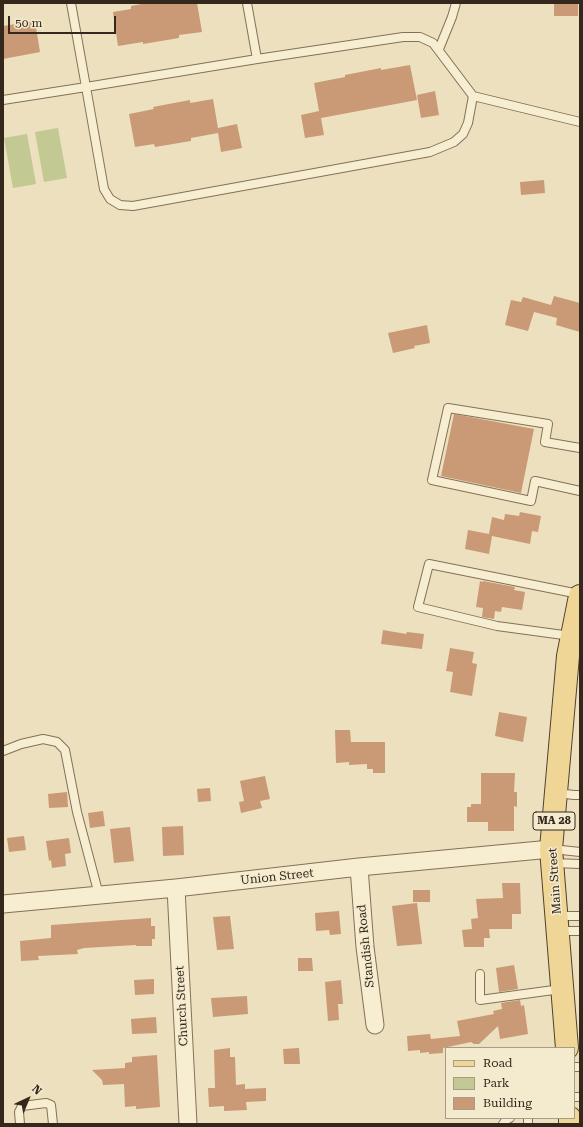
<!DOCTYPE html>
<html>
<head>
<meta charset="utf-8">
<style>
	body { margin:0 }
	#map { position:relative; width:583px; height:1127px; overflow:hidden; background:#ece0bf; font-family:"Roboto Serif",serif }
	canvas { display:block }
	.frame { position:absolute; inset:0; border:4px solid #34281c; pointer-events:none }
	.legend { position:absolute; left:445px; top:1047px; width:130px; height:72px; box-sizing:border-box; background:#f4eace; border:1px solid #a79c87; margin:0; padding:5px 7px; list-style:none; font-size:12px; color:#34281c }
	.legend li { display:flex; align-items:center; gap:8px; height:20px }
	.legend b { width:20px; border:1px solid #a79c87 }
	.north { position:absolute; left:8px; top:1079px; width:40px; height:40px; -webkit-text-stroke:3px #f4eace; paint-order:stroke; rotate:44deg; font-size:11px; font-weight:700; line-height:16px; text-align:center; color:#34281c }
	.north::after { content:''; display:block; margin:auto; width:14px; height:18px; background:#34281c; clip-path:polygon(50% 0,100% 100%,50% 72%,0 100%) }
	.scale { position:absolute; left:8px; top:16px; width:108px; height:18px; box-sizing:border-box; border:2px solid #34281c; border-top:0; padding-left:5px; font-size:12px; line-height:14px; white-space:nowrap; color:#34281c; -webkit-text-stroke:3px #f4eace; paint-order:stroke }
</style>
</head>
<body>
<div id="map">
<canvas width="583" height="1127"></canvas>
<div class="frame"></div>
<ul class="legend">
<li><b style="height:5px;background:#efd696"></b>Road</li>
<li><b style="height:11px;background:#c2c993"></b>Park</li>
<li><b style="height:11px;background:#c99a75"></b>Building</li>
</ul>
<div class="north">N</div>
<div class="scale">50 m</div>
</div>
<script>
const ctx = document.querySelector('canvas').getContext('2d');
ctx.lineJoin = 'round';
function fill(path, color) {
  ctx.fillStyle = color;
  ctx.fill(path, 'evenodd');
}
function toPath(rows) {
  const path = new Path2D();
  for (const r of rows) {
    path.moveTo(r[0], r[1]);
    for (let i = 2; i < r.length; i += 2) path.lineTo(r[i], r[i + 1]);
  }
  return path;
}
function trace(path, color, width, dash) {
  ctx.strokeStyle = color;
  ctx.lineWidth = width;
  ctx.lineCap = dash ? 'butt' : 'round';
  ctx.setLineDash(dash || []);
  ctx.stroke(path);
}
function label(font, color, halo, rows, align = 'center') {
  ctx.font = font + ' "Roboto Serif",serif';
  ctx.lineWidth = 3;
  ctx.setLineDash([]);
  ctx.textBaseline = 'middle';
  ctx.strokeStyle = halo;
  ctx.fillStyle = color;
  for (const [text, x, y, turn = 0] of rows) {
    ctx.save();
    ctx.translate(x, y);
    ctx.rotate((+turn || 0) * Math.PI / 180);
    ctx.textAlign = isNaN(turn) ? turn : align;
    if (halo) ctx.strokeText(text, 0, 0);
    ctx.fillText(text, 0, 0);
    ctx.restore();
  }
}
const green = toPath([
	[58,128,67,178,44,182,35,132],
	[27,134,36,184,13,188,4,138]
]);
const building = toPath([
	[147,3,197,3,202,32,179,35,179,38,143,44,143,42,118,46,113,12,131,9,131,6],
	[554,3,578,3,578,16,554,16],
	[35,21,40,52,3,59,3,26],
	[410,65,417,100,321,118,324,135,305,138,301,115,319,111,314,83,345,77,345,75,381,68,381,70],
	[435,91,439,115,421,118,417,95],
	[213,99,218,128,237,124,242,148,221,152,218,133,191,138,191,141,155,147,154,144,135,147,129,114,154,109,153,107,190,100,190,103],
	[544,180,545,193,521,195,520,182],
	[554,296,580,303,580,332,556,325,557,318,534,312,528,331,505,325,511,300,521,302,523,297,551,305],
	[427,325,430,343,414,346,415,348,393,353,388,333],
	[454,414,534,429,521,493,441,476],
	[520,512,541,516,538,532,532,531,530,544,492,536,489,554,465,549,468,530,489,534,492,517,504,520,505,514,519,516],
	[480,581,483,582,483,581,515,587,514,590,525,592,522,610,502,607,501,612,495,611,494,619,482,617,483,608,476,607],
	[383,630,406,634,407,632,424,634,422,649,381,644],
	[450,648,474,652,472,663,477,664,472,696,450,692,453,672,446,671],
	[499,712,527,717,523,742,495,736],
	[335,730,350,730,351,742,385,742,385,773,373,773,373,769,367,769,367,764,349,765,349,762,336,763],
	[481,773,515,773,514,792,517,792,517,807,514,806,514,831,488,831,488,822,467,822,467,807,471,807,471,804,481,804],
	[265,776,270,799,260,801,262,808,241,813,239,802,244,801,240,781],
	[210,788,211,801,198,802,197,789],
	[67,792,68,807,49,808,48,794],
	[103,811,105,826,90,828,88,813],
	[183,826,184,855,163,856,162,827],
	[130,827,134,861,114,863,110,829],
	[24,836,26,850,9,852,7,838],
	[69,838,71,853,65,854,66,866,52,868,51,860,49,861,46,841],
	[502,883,520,883,521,914,512,914,512,929,489,929,490,938,484,938,484,947,464,947,462,930,472,929,471,919,478,918,476,899,503,898],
	[413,890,430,890,430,902,413,902],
	[417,903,422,944,397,946,392,906],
	[339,911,341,934,330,935,329,930,316,931,315,913],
	[230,916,234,949,217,950,213,917],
	[151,918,151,926,155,926,155,939,152,939,152,946,136,946,136,945,84,948,77,950,78,954,38,956,39,960,21,961,20,941,51,938,51,925],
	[298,958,312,958,313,971,298,971],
	[514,965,518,989,499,992,496,968],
	[154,979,154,994,135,995,134,980],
	[341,980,343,1004,338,1004,339,1020,328,1021,325,982],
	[247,996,248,1014,213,1017,211,998],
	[520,1000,521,1006,524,1005,528,1034,500,1039,498,1026,479,1044,474,1044,471,1042,443,1048,443,1053,429,1054,429,1052,420,1053,420,1050,408,1051,407,1036,430,1034,431,1039,460,1036,457,1021,494,1014,493,1011,502,1009,501,1003],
	[156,1017,157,1033,132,1034,131,1019],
	[230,1048,230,1057,235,1057,236,1085,245,1084,245,1089,266,1088,266,1101,246,1102,247,1110,224,1111,224,1106,209,1107,208,1088,215,1088,214,1050],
	[299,1048,300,1064,284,1064,283,1049],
	[157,1055,160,1107,136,1109,136,1106,125,1107,124,1084,103,1085,102,1080,92,1070,125,1068,125,1063,132,1062,132,1057]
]);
const service = toPath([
	[247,3,257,59],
	[439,49,452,17,456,3],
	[473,96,580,122],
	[3,100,86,87,257,59,403,37,420,37,433,43,473,96,468,123,463,134,454,142,430,152,133,206,120,205,110,199,104,189,86,87,71,3],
	[580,448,545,442,548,424,448,408,432,480,531,501,535,481,580,491],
	[571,636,497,626,418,607,429,564,579,594],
	[3,751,21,744,43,739,57,742,65,750,77,812,99,895],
	[557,793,574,795,580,795],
	[552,849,580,852],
	[553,863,580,864],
	[557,916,580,916],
	[559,931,580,931],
	[480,974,480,1000,561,989],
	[574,1067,580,1067],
	[574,1097,580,1097],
	[20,1124,19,1112,22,1106,46,1103,51,1105,53,1124],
	[503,1124,506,1120,510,1118],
	[528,1124,528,1118]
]);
const minor = toPath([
	[359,867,365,947,375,1025],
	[176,888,188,1124],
	[3,904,176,888,359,867,551,849]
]);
const primary = toPath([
	[567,1048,551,849,568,656,580,596],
	[570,1124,570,1118]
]);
const shields = [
	[554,821,42]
];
const shieldNames = [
	["MA 28",554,821]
];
const streetNames = [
	["Union Street",277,877,-6],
	["Main Street",555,881,-94],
	["Standish Road",366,946,-96],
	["Church Street",182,1006,-93]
];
fill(green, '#c2c993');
fill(building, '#c99a75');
trace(service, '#847058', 10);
trace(minor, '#847058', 19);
trace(primary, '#513f2c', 24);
trace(service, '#f7edd1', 8);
trace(minor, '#f7edd1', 17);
trace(primary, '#efd696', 22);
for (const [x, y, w] of shields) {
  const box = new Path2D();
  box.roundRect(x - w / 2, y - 9, w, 18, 3);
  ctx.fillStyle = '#f4eace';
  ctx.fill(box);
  trace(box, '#34281c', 1);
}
label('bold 11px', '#34281c', null, shieldNames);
label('12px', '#34281c', '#f4eace', streetNames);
</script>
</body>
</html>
